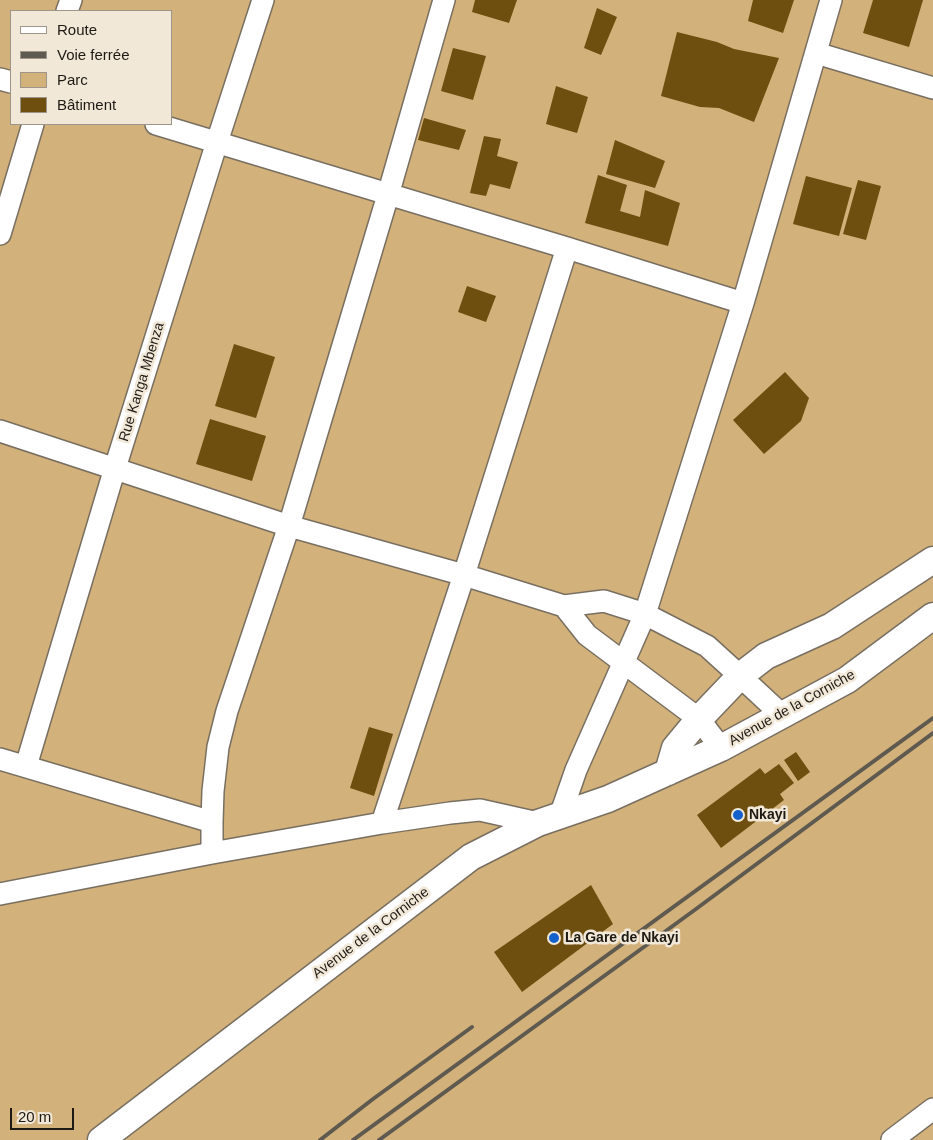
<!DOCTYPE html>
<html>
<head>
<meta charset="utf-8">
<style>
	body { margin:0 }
	#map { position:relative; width:933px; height:1140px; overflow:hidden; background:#f2e8d8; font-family:Helvetica,sans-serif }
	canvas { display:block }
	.legend { position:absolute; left:10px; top:10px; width:162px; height:115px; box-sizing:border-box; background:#f2e8d8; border:1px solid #9d9589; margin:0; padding:6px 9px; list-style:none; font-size:15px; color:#1d1913 }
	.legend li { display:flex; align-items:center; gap:10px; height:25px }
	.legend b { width:25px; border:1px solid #9d9589 }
	.scale { position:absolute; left:10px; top:1108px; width:64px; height:22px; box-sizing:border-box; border:2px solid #1d1913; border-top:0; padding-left:6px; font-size:15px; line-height:18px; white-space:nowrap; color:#1d1913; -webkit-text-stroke:4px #f2e8d8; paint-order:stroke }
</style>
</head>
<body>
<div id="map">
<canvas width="933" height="1140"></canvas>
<ul class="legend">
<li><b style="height:6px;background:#fff"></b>Route</li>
<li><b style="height:6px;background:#5f5a50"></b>Voie ferrée</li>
<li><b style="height:14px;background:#d3b17a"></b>Parc</li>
<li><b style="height:14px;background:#6e4f10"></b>Bâtiment</li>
</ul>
<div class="scale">20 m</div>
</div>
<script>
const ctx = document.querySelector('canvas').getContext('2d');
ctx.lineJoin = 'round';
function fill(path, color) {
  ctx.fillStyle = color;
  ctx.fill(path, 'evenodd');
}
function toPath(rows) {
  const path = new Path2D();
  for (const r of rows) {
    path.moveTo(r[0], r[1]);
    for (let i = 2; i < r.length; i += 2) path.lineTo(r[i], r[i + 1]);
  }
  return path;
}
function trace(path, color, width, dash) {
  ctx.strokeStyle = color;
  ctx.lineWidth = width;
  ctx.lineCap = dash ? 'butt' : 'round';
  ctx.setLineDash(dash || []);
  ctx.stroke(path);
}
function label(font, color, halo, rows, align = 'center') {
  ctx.font = font + ' Helvetica,sans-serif';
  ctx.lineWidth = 5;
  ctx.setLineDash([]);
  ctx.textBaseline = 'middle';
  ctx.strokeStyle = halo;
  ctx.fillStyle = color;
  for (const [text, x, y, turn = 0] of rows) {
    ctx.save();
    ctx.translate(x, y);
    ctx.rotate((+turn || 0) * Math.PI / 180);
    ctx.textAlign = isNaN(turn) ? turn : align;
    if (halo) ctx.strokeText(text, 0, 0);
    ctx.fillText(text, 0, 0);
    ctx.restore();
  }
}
const green = toPath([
	[0,0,933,0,933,1140,0,1140],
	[11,11,171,11,171,124,11,124]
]);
const building = toPath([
	[475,0,517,0,509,23,472,12],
	[753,0,794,0,783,33,748,21],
	[873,0,923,0,909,47,863,33],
	[597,8,617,17,601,55,584,48],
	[677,32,717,42,734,49,779,58,754,122,719,108,700,107,661,96],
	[453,48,486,56,473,100,441,91],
	[556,86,588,97,577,133,546,124],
	[424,118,466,130,459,150,418,140],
	[484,136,501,139,497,156,518,162,510,189,490,184,486,196,470,193],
	[615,140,665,161,655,188,606,174],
	[598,175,627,185,620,211,640,217,645,190,680,203,668,246,585,223],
	[806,176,852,188,839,236,793,224],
	[858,180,881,186,866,240,843,234],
	[467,286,496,296,486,322,458,312],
	[234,344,275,357,256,418,215,406],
	[785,372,809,398,801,421,764,454,733,420],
	[210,419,266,436,252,481,196,464],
	[369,727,393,734,374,796,350,788],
	[796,752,810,772,798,781,784,760],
	[779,764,794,783,780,794,784,800,721,848,697,815,760,768,765,774],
	[591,885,613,924,522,992,494,952]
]);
const minor = toPath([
	[67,11,71,0],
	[816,53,933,88],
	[0,79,11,82],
	[156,124,567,248,743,303],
	[0,234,33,124],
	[0,431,289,526,464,575,564,606,604,601,645,614,707,646,740,676,782,715],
	[564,606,587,635,699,719,721,748],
	[0,759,212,822],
	[26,766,115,468,217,142,263,0],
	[560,816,576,770,645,614,743,303,831,0],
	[382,823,464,575,567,248],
	[212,853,212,822,213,791,218,747,227,711,289,526,388,195,444,0],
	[0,894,212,853,382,823,450,813,480,810,538,823],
	[892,1140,933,1109]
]);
const tertiary = toPath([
	[668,772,675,748,699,719,740,676,766,656,832,626,933,560],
	[101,1140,471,857,538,823,608,799,721,748,847,680,933,616]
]);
const rail = toPath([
	[320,1140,373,1099,472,1027],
	[353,1140,933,718],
	[379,1140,696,909,933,733]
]);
const markers = [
	[738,815,6,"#1461cc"],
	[554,938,6,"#1461cc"]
];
const streetNames = [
	["Rue Kanga Mbenza",142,382,-73],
	["Avenue de la Corniche",792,708,-29],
	["Avenue de la Corniche",371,933,-37]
];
const poiNames = [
	["Nkayi",749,815],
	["La Gare de Nkayi",565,938]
];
fill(green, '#d3b17a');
fill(building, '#6e4f10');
trace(minor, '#786f61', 24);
trace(tertiary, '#786f61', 29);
trace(minor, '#fff', 21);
trace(tertiary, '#fff', 26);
trace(rail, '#5f5a50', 4);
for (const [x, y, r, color] of markers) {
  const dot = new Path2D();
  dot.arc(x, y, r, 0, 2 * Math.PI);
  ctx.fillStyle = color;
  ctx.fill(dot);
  trace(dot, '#f2e8d8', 2);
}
label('14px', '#1d1913', '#f2e8d8', streetNames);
label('bold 14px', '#1d1913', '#f2e8d8', poiNames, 'left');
</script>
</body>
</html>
